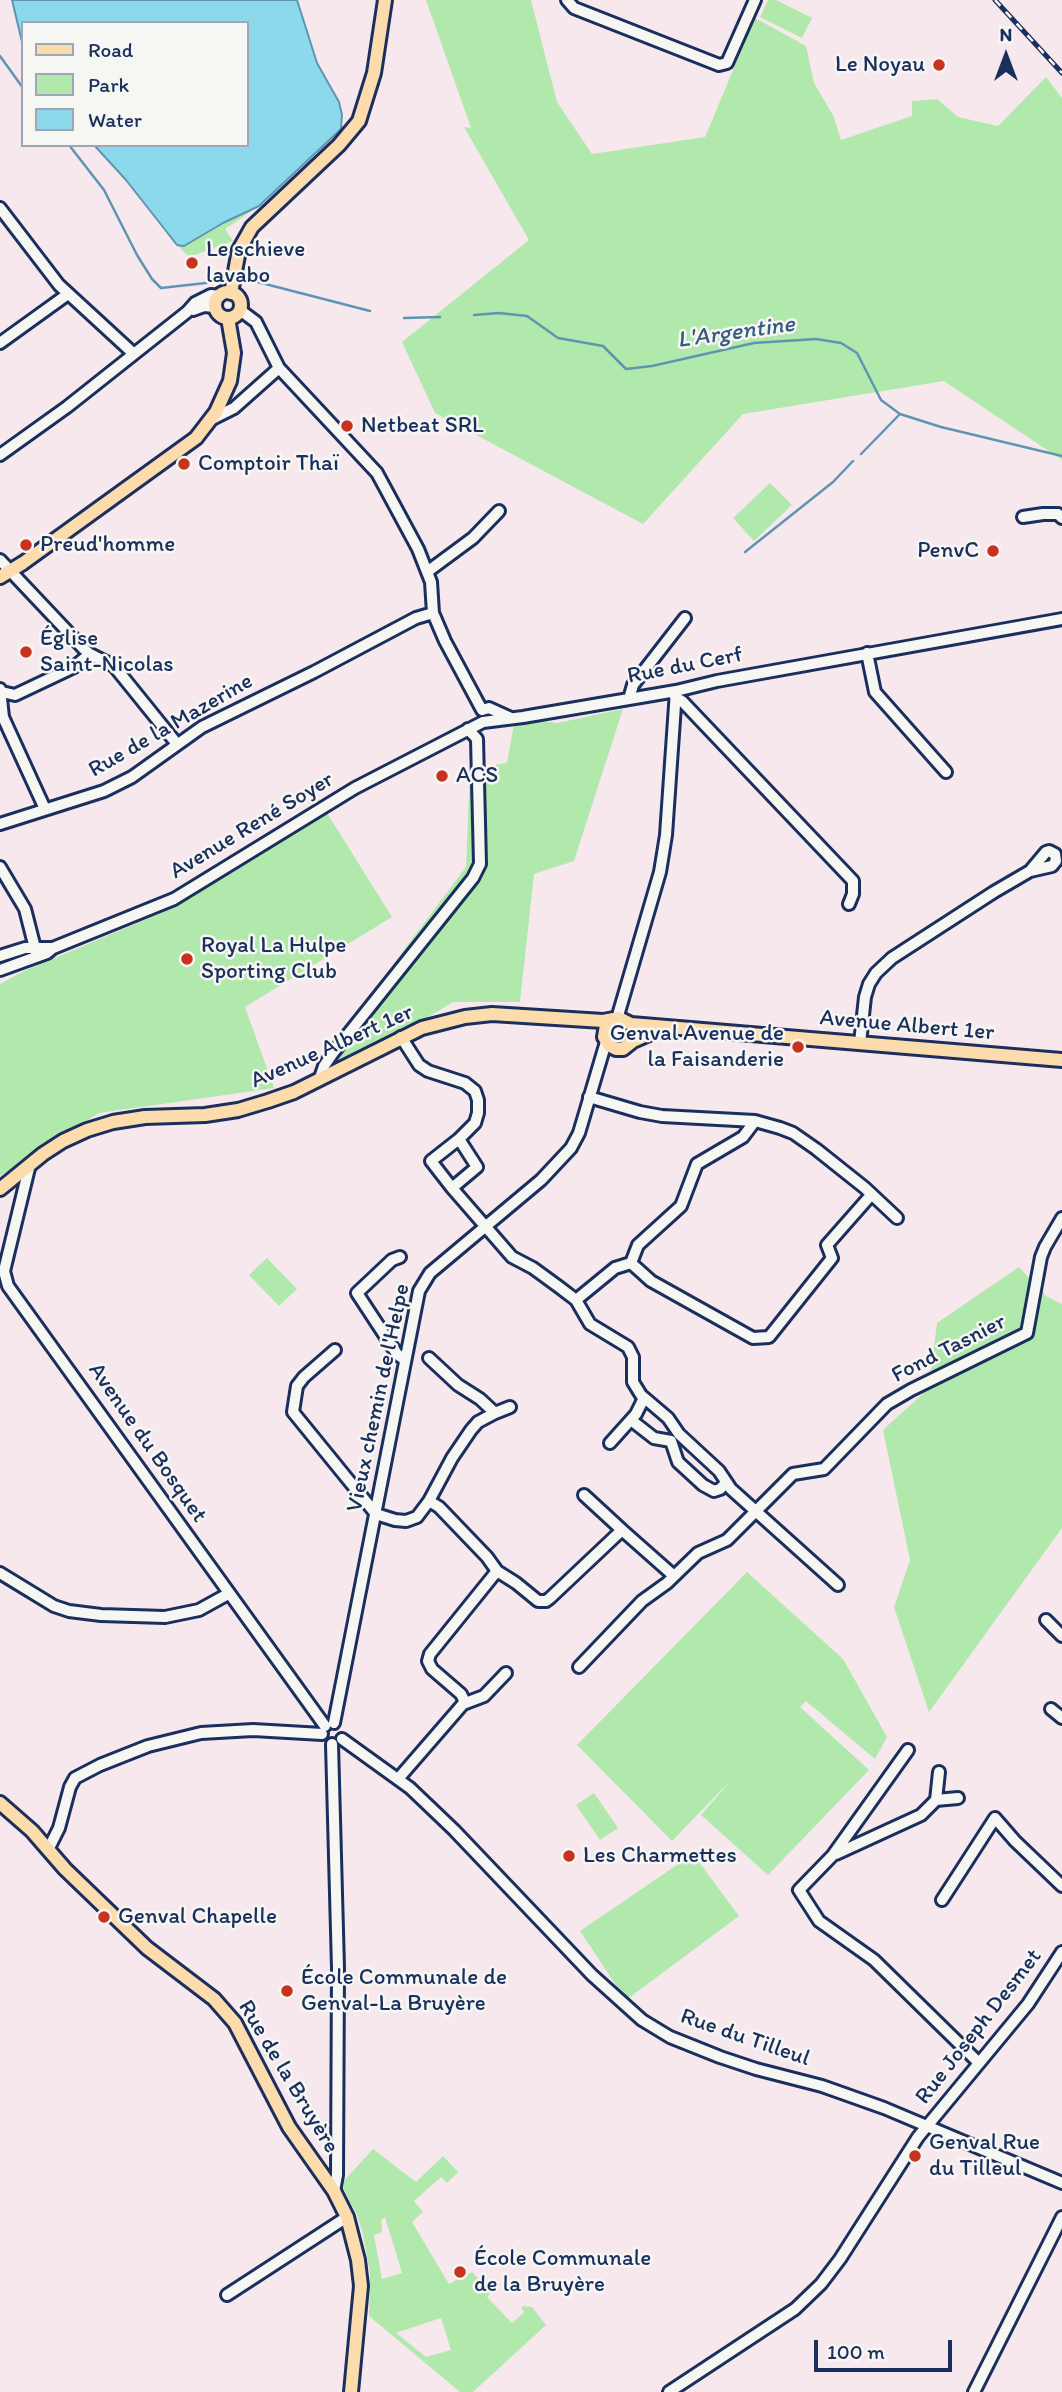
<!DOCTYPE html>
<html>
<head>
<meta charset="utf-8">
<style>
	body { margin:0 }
	#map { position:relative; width:1062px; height:2392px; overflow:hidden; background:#f7e8ee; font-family:Itim,sans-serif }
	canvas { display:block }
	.legend { position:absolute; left:21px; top:21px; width:228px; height:126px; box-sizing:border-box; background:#f6f6f2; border:2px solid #9ea6b7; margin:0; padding:9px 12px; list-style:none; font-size:21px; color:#1b2f5e }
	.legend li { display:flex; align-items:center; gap:14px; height:35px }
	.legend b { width:35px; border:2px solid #9ea6b7 }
	.north { position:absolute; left:971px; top:21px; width:70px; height:70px; -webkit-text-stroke:5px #f6f6f2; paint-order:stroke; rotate:0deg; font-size:19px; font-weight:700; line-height:28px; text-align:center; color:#1b2f5e }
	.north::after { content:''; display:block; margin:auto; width:24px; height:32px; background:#1b2f5e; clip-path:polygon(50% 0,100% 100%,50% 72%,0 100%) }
	.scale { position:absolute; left:814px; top:2340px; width:138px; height:32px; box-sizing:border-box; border:4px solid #1b2f5e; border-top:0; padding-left:9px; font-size:21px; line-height:24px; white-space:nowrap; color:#1b2f5e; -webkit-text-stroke:5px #f6f6f2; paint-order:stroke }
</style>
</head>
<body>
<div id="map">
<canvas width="1062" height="2392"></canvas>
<ul class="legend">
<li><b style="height:9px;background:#fcdcac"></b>Road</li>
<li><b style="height:19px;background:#b1e9ac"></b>Park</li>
<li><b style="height:19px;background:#8cd9eb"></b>Water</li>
</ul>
<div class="north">N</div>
<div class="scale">100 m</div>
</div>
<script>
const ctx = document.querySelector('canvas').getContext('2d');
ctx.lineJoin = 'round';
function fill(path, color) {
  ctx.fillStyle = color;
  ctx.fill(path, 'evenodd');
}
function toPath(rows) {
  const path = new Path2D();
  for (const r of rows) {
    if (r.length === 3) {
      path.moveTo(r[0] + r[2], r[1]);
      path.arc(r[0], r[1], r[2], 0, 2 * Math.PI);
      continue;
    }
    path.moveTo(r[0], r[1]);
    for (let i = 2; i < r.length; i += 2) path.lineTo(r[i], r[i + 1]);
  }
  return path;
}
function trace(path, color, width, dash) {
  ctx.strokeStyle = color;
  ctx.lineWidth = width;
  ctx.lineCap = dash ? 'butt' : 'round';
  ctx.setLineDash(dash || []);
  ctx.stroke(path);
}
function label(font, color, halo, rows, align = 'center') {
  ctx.font = font + ' Itim,sans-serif';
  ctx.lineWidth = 5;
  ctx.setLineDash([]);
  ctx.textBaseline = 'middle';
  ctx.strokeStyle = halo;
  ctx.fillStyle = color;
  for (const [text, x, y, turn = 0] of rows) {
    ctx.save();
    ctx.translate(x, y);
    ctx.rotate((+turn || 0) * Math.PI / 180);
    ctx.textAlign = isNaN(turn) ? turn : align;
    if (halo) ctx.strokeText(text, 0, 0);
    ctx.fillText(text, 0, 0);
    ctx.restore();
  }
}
const green = toPath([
	[426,0,531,0,557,102,592,154,705,137,755,18,806,46,814,83,834,117,841,140,912,116,912,101,937,99,958,117,998,126,1046,77,1062,98,1062,460,944,381,743,414,643,524,435,413,402,342,529,240,464,127,471,128],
	[768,0,776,0,812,18,802,38,760,17],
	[259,206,225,229,233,241,189,257,177,245,184,246,223,223],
	[770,483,792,505,754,541,733,518],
	[623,709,574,861,534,874,520,1002,453,1002,425,1019,313,1071,466,867,470,769,507,763,515,718,557,723],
	[327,813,392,917,245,1007,274,1088,99,1113,0,1176,0,984,26,970,171,909],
	[267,1258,297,1289,279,1306,249,1275],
	[1019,1267,1046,1296,1062,1304,1062,1528,929,1712,894,1607,910,1560,883,1430,929,1388,937,1323],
	[747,1572,843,1659,887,1737,875,1759,806,1701,800,1707,869,1770,768,1875,701,1815,732,1779,672,1841,577,1745],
	[594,1793,618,1828,600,1840,576,1805],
	[693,1854,739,1916,626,2000,580,1931],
	[373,2149,416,2182,443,2156,458,2172,447,2183,441,2177,414,2201,423,2212,412,2222,449,2284,472,2272,489,2290,492,2291,487,2297,512,2323,524,2312,521,2308,523,2306,532,2307,546,2325,473,2392,460,2392,369,2316,370,2273,363,2234,357,2215,341,2184],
	[385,2217,402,2273,382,2279,374,2235,382,2232,381,2220],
	[441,2318,451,2350,426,2357,396,2333]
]);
const water = toPath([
	[12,0,297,0,317,63,339,102,342,115,341,129,259,206,223,223,184,246,177,245,126,180,94,145,247,145,247,23,23,23,23,46,12,0]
]);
const stream = toPath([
	[0,56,23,88],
	[69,145,104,190,137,255,152,279,161,288,215,282],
	[246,279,370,311],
	[474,315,499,313,527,316,558,338,603,346,626,369,652,366,754,343,816,339,841,343,857,353,881,400,900,414,941,427,1062,456],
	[404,318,440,317],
	[861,454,900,414],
	[745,552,833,482,853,461]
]);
const minor = toPath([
	[567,0,574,8,719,65,727,63,755,0],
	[0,208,59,285,134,354],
	[193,310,204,306,215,307],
	[240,310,256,322,279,368,377,473,418,549,431,582,433,613,445,641,482,710],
	[0,343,68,294],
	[210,420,234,408,279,368],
	[0,455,67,407,187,312,195,303,211,295,220,296],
	[1023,517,1043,514,1058,514,1062,518],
	[0,560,84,649,90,654,114,666,177,744],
	[427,572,473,538,499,511],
	[867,653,875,692,946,772],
	[0,689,3,717,45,809],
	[2,692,15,695,74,667,90,654],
	[675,697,682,701,853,881,853,894,849,904],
	[629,699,633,685,685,618],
	[482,710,489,708,511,718],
	[0,824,104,791,132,777,202,727,314,672,416,618,433,613],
	[0,867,25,909,37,956],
	[0,956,25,948,53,948],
	[0,970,47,953,53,948,174,899,355,788,483,722,523,717,676,691,717,681,1062,619],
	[619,1018,619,1012,660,872,666,835,676,691],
	[401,1037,419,1065,428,1071,465,1083,475,1091,478,1100,478,1113,475,1123,459,1139,477,1167,452,1188,512,1257,533,1268,559,1287,576,1300,590,1324,628,1347,633,1357,633,1382,641,1395,668,1418,679,1434,719,1471,731,1489,838,1585],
	[860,1043,865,997,869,984,876,973,892,958,994,892,1030,871,1052,866,1056,861,1055,854,1049,851,1046,852,1030,871],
	[320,1078,324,1066,333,1053,473,878,480,864,477,739,468,729],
	[589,1097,640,1112,662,1116,755,1121,780,1128,793,1133,816,1149,865,1188,897,1218],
	[30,1164,4,1271,8,1286,325,1726],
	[452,1188,431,1161,459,1139],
	[400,1257,392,1260,357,1293,397,1354,405,1360],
	[631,1263,651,1281,753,1338,769,1337,832,1258,827,1245,871,1195],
	[576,1300,615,1268,631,1263,638,1245,681,1206,697,1164,743,1137,755,1121],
	[335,1350,304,1377,297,1386,293,1412,376,1514,395,1520,406,1521,417,1517,429,1501,452,1458,471,1430,478,1422,495,1413],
	[429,1358,458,1385,480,1399,495,1413,510,1407],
	[631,1420,654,1438,671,1441,678,1462,703,1485,714,1491,720,1489,726,1483],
	[610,1443,636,1414,644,1398],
	[584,1495,622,1530],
	[429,1501,439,1507,487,1557,497,1571,516,1583,538,1601,546,1601,550,1598,622,1530,674,1576],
	[0,1573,54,1606,69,1611,101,1615,165,1617,199,1610,228,1594],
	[1046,1620,1062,1636],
	[579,1667,642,1601,667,1583,698,1553,727,1540,793,1474,824,1469,887,1404,911,1390,1027,1333,1041,1257,1045,1247,1062,1218],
	[463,1704,484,1696,506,1673],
	[1051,1709,1062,1718],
	[334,1723,419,1291,430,1273,541,1180,571,1148,579,1133,606,1042],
	[342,1739,410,1788,454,1830,592,1975,642,2020,670,2037,720,2057,756,2069,822,2086,884,2108,1062,2183],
	[332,1744,338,1968,337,2175,334,2191],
	[908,1750,833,1855,799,1890,819,1921,874,1960,979,2063],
	[398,1779,463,1704,464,1700,461,1694,432,1669,428,1661,430,1654,497,1571],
	[936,1800,958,1798],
	[48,1850,59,1828,70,1787,75,1778,100,1765,148,1746,201,1733,253,1730,322,1734],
	[836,1854,921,1815,936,1800,939,1772],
	[942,1900,995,1818,1015,1841,1062,1886],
	[227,2295,347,2217],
	[669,2392,795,2309,821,2284,840,2259,918,2137,1028,2004,1062,1952],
	[974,2392,1062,2217]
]);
const major = toPath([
	[228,305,13],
	[231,293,239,250,252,227,339,145,359,121,374,73,385,0],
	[0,577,23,563,196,438,216,412,230,381,234,353,228,318],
	[611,1021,606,1025,604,1037,610,1046,616,1049,623,1049,633,1041,665,1027],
	[0,1189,43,1154,63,1141,87,1130,113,1122,145,1117,205,1115,238,1110,268,1101,294,1092,422,1028,465,1017,492,1014,603,1021,619,1018,631,1024,1062,1060],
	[0,1803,32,1831,65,1869,147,1948,214,1999,235,2023,289,2127,334,2191,347,2217,358,2260,361,2286,351,2392]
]);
const rail = toPath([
	[995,0,1062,73]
]);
const markers = [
	[939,65,7,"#c8321e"],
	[192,263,7,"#c8321e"],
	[347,426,7,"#c8321e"],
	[184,464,7,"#c8321e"],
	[26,545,7,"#c8321e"],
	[993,551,7,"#c8321e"],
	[26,652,7,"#c8321e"],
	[442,776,7,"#c8321e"],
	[187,959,7,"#c8321e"],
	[798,1047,7,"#c8321e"],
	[569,1856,7,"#c8321e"],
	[104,1917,7,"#c8321e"],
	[287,1991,7,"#c8321e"],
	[915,2156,7,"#c8321e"],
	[460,2272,7,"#c8321e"]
];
const poiNames = [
	["Le Noyau",925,65,"right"],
	["Le schieve",206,250],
	["lavabo",206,276],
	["Netbeat SRL",361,426],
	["Comptoir Thaï",198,464],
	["Preud'homme",40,545],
	["PenvC",979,551,"right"],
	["Église",40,639],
	["Saint-Nicolas",40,665],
	["ACS",456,776],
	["Royal La Hulpe",201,946],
	["Sporting Club",201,972],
	["Genval Avenue de",784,1034,"right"],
	["la Faisanderie",784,1060,"right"],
	["Les Charmettes",583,1856],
	["Genval Chapelle",118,1917],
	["École Communale de",301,1978],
	["Genval-La Bruyère",301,2004],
	["Genval Rue",929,2143],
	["du Tilleul",929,2169],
	["École Communale",474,2259],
	["de la Bruyère",474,2285]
];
const streetNames = [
	["Rue du Cerf",685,666,-11],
	["Rue de la Mazerine",171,726,-30],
	["Avenue René Soyer",252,826,-31],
	["Avenue Albert 1er",907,1026,5],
	["Avenue Albert 1er",332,1047,-24],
	["Fond Tasnier",949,1349,-27],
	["Vieux chemin de l'Helpe",379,1398,-78],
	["Avenue du Bosquet",147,1443,55],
	["Rue Joseph Desmet",979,2027,-52],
	["Rue du Tilleul",745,2038,19],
	["Rue de la Bruyère",288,2077,59]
];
const waterNames = [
	["L'Argentine",736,333,-8]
];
fill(green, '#b1e9ac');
fill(water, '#8cd9eb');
trace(water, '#5f95b3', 2);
trace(stream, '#5f95b3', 2.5);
trace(minor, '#1b2f5e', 16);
trace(major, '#1b2f5e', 18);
trace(minor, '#f6f6f2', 10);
trace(major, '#fcdcac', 12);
trace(rail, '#1b2f5e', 5);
trace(rail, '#f6f6f2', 2.5, [8]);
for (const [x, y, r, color] of markers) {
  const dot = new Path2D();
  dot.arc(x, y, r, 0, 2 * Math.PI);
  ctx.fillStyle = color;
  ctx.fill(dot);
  trace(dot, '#f6f6f2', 2.5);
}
label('23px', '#1b2f5e', '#f6f6f2', poiNames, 'left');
label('23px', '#1b2f5e', '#f6f6f2', streetNames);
label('italic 24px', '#375a81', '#f6f6f2', waterNames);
</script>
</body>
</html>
